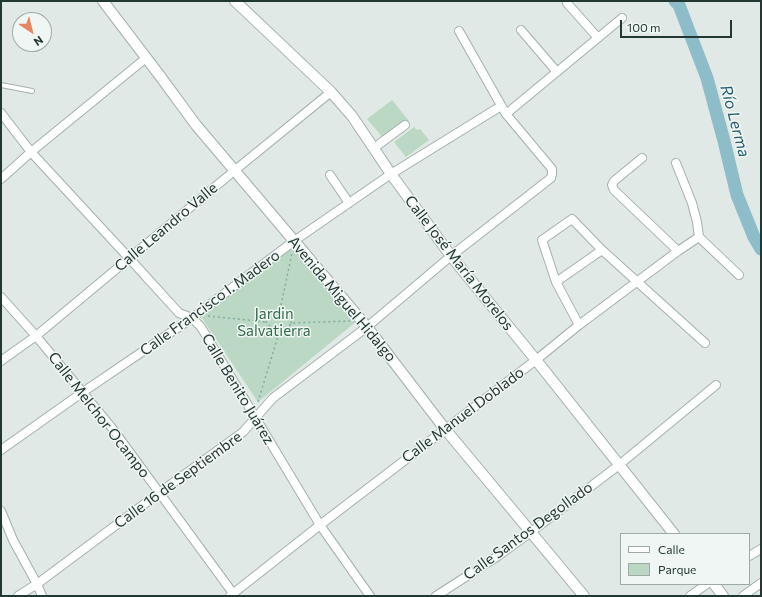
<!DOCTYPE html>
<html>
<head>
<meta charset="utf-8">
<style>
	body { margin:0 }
	#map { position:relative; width:762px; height:597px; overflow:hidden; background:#e0e9e5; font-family:Commissioner,sans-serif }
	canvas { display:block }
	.frame { position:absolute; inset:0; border:2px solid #223833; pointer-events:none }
	.legend { position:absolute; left:620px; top:533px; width:130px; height:52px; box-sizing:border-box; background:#f0f6f3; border:1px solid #9eaaa6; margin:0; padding:5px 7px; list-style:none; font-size:12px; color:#223833 }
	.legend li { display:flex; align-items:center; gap:8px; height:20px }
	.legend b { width:20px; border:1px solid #9eaaa6 }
	.north { position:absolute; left:12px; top:12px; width:40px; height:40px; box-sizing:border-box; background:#f0f6f3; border:1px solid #9eaaa6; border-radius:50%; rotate:145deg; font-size:11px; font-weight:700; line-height:16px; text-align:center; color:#223833 }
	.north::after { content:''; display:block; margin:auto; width:14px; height:18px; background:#e48863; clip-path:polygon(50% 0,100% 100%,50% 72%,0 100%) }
	.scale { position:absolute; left:620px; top:20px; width:112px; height:18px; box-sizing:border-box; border:2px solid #223833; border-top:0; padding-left:5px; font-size:12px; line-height:14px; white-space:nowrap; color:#223833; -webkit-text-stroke:3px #f0f6f3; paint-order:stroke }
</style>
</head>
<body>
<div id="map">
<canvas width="762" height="597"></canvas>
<div class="frame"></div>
<ul class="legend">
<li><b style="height:5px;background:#fff"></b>Calle</li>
<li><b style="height:11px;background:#bad8c4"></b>Parque</li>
</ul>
<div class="north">N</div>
<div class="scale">100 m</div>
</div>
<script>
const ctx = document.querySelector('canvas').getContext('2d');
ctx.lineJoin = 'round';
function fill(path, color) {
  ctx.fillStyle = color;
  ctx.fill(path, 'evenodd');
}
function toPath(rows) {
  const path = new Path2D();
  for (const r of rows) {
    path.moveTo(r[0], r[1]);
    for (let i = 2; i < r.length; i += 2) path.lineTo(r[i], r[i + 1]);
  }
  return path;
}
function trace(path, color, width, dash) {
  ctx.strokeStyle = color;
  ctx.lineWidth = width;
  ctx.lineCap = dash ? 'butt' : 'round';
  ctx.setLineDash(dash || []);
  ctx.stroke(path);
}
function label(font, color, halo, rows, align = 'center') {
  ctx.font = font + ' Commissioner,sans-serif';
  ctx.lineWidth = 3;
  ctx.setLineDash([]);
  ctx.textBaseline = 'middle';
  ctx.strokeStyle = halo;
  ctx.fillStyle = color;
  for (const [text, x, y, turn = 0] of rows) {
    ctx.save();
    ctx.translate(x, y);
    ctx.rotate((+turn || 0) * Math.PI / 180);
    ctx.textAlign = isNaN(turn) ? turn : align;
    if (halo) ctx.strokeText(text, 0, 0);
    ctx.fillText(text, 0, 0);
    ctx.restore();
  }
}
const green = toPath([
	[392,100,409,121,385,140,367,119],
	[414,127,417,130,420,129,429,140,406,157,394,142],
	[293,245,357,321,258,402,200,315]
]);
const river = toPath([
	[675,1,679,5,692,39,707,78,724,141,737,195,754,237,761,249]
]);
const path = toPath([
	[280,310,292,253],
	[208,316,266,322],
	[292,323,280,310,266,322,278,336,292,323,350,321],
	[258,402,278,336]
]);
const service = toPath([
	[1,85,32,91]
]);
const minor = toPath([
	[567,3,598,38],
	[521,30,557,72],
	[1,113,31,152,129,258,179,313,192,318,201,327,320,525,370,596],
	[506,114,622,18],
	[374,148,405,125],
	[642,158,614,181,612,185,614,190,678,251],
	[676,163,692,203,697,222,699,237,739,275],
	[330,175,349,203],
	[1,179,31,152,146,58],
	[556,282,602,250],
	[1,297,36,336,112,428,235,596],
	[579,325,556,282,542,240,572,219,602,250,705,343],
	[1,361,36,336,234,171,331,92],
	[1,450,83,392,192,318,294,241,349,203,391,174,501,106],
	[1,511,13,540,37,584,42,596],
	[749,556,761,549],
	[18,596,37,584,159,493,243,432,273,398,367,327,451,256,551,178,552,174,552,169,506,114,459,31],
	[230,596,320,525,536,360,579,325,678,251,699,237],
	[436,596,498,556,531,532,619,465,716,385],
	[690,596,707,584],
	[743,596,761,583]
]);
const tertiary = toPath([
	[103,1,160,76,196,125,367,327,445,429,584,596],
	[235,1,331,92,352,116,391,174,451,256,536,360,674,534],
	[714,584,723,596]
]);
const streetNames = [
	["Calle Leandro Valle",166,227,-40],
	["Calle José María Morelos",459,263,52],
	["Avenida Miguel Hidalgo",342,299,50],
	["Calle Francisco I. Madero",210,303,-36],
	["Calle Benito Juárez",238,389,59],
	["Calle Melchor Ocampo",99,415,52],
	["Calle Manuel Doblado",463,415,-37],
	["Calle 16 de Septiembre",178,480,-36],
	["Calle Santos Degollado",528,531,-36]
];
const parkNames = [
	["Jardin",274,314],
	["Salvatierra",274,331]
];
const waterNames = [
	["Río Lerma",735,121,75]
];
fill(green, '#bad8c4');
trace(river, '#8cbdc9', 13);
trace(service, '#a3b0ac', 6);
trace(minor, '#a3b0ac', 10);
trace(tertiary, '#a3b0ac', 12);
trace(path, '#83aa9f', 1.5, [2, 3]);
trace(service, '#fff', 4);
trace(minor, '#fff', 8);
trace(tertiary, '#fff', 10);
label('15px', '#223833', '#f0f6f3', streetNames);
label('15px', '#316a49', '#f0f6f3', parkNames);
label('italic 16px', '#235d6d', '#f0f6f3', waterNames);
</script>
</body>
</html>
